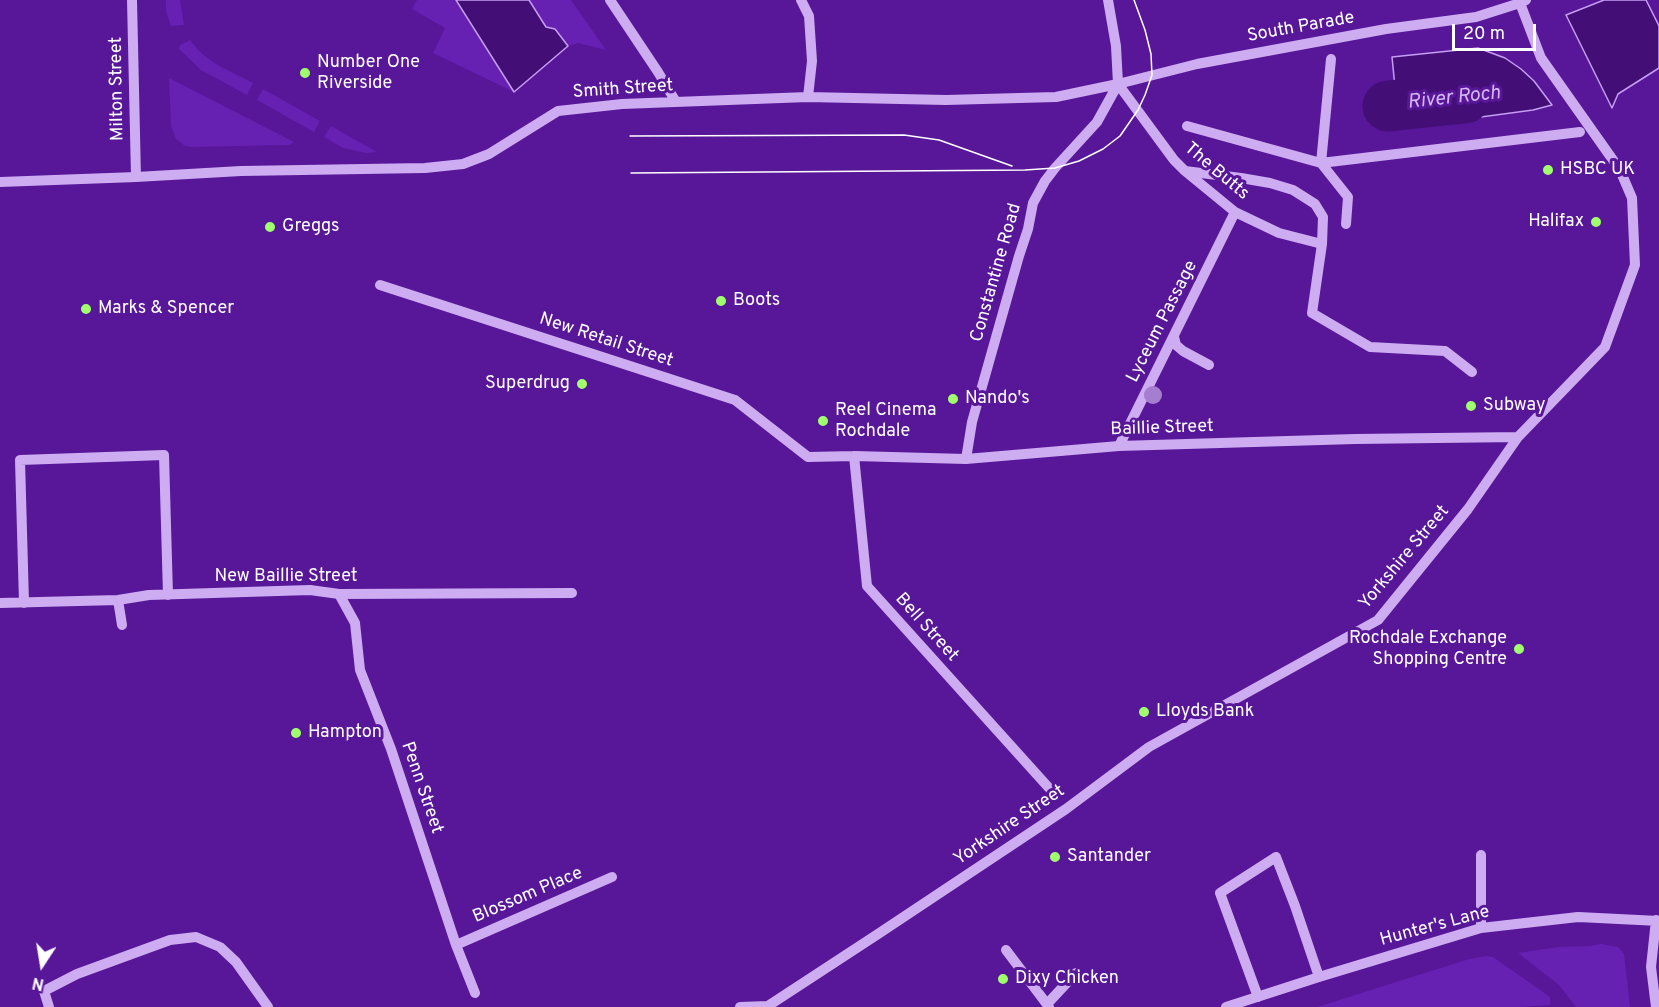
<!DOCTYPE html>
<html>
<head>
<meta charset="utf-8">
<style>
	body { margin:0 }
	#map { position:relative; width:1659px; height:1007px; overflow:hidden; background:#571798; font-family:Overpass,sans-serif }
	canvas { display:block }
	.north { position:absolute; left:12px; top:935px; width:60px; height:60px; -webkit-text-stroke:4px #571798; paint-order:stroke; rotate:192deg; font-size:16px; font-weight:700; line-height:24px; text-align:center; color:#fff }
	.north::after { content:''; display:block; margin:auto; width:21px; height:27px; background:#fff; clip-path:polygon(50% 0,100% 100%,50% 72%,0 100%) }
	.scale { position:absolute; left:1452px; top:24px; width:84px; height:27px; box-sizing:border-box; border:3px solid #fff; border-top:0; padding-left:8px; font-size:18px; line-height:21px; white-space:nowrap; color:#fff; -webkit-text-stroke:4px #571798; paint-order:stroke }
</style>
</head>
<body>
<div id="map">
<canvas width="1659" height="1007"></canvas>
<div class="north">N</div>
<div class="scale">20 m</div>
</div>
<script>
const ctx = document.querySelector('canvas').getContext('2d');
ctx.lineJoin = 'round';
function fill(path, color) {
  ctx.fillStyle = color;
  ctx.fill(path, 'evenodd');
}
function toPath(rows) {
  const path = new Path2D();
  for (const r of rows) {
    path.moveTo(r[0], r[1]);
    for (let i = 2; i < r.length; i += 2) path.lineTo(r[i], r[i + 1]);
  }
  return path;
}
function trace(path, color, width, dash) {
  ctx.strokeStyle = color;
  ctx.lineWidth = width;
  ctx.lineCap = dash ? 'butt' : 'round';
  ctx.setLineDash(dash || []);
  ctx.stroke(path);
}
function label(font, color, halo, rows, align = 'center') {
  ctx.font = font + ' Overpass,sans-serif';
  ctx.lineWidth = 6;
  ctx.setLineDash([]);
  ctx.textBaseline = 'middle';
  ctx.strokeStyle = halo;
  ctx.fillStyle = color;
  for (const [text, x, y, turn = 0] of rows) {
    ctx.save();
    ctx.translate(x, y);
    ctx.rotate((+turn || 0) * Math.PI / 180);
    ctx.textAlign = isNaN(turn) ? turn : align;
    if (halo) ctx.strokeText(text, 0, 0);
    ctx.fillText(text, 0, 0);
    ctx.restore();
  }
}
const green = toPath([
	[166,0,180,0,184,25,171,26,166,11],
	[417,0,456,0,514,92,433,53,445,28,412,9],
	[529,0,571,0,606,50,578,43,568,46,555,30,546,27],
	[190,40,199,51,210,60,221,67,253,83,247,95,201,70,179,49,180,45],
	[169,78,294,142,289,145,192,147,185,146,176,139,171,126],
	[263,89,320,121,314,132,257,100],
	[331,126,377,152,366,153,343,148,324,137],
	[1601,944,1618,947,1624,954,1630,1007,1576,1007,1559,985,1518,953,1558,947,1590,946],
	[1487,956,1493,957,1550,997,1550,1005,1520,1007,1317,1007,1469,959]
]);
const water = toPath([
	[456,0,529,0,546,27,555,29,568,46,514,92,456,0],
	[1604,0,1646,0,1659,26,1659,68,1618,94,1612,108,1566,15,1604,0],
	[1478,48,1505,58,1521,69,1534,81,1552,105,1533,110,1399,128,1392,57,1478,48]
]);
const river = toPath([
	[1388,106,1465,98]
]);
const minor = toPath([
	[132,0,136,177],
	[610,0,658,72,676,102],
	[801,0,809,16,812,61,808,97],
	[1108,0,1116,46,1118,84],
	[1331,59,1321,163,1580,132],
	[1118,84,1174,160,1185,171,1235,212,1279,233,1322,244],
	[1187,126,1321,163,1348,197,1346,224],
	[1185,171,1241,178,1270,183,1293,190,1315,204,1323,217,1322,244,1312,313,1370,347,1445,351,1472,372],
	[0,182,136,177,241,171,425,168,463,164,489,154,558,111,622,104,808,97,946,100,1056,97,1118,84,1197,64,1386,29,1476,17,1520,3,1526,0],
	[380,285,735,400,808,457,854,456,966,459,1119,446,1355,439,1518,437],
	[1174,337,1176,345,1183,351,1209,365],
	[1119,446,1235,212],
	[854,456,867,586,1049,788],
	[966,459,972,422,1019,256,1028,229,1033,203,1045,181,1055,168,1097,122,1118,84],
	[339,594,355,623,360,670,391,749,456,945,475,993],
	[118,600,122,625],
	[0,603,118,600,149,595,310,590,339,594,572,593],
	[24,603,20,460,164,455,168,595],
	[1656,920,1651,967,1656,1007],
	[1481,928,1481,855],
	[456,945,612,877],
	[1006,950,1049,1007],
	[1258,997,1220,893,1276,857,1295,906,1319,977],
	[1048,1003,1076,973],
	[49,1007,44,991,77,974,170,940,196,937,220,947,236,962,268,1007],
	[740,1007,768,1006,878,934,1066,809,1149,747,1378,620,1468,509,1518,437,1605,347,1635,265,1632,198,1620,170,1541,58,1520,3],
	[1226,1007,1319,977,1481,928,1578,917,1659,921]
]);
const tram = toPath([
	[630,136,904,135,939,140,1012,166],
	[631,173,1025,170,1055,168,1079,161,1103,149,1120,136,1138,110,1145,95,1152,75,1151,54,1145,30,1134,0]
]);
const trees = [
	[1153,395]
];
const markers = [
	[305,73,6,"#a0ff6c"],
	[1548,170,6,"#a0ff6c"],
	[1596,222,6,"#a0ff6c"],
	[270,227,6,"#a0ff6c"],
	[721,301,6,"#a0ff6c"],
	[86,309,6,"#a0ff6c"],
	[582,384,6,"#a0ff6c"],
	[953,399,6,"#a0ff6c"],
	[1471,406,6,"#a0ff6c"],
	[823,421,6,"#a0ff6c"],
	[1519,649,6,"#a0ff6c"],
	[1144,712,6,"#a0ff6c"],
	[296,733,6,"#a0ff6c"],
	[1055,857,6,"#a0ff6c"],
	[1003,979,6,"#a0ff6c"]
];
const streetNames = [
	["South Parade",1301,28,-10],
	["Milton Street",118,89,-91],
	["Smith Street",623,90,-4],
	["The Butts",1216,172,40],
	["Constantine Road",997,273,-74],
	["Lyceum Passage",1163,322,-63],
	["New Retail Street",606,341,18],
	["Baillie Street",1162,429,-2],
	["Yorkshire Street",1405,558,-50],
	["New Baillie Street",286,577],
	["Bell Street",926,628,48],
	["Penn Street",421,788,71],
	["Yorkshire Street",1010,826,-34],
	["Blossom Place",528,896,-23],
	["Hunter's Lane",1435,927,-15]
];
const poiNames = [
	["Number One",317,63],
	["Riverside",317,84],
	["HSBC UK",1560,170],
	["Halifax",1584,222,"right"],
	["Greggs",282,227],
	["Boots",733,301],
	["Marks & Spencer",98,309],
	["Superdrug",570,384,"right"],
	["Nando's",965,399],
	["Subway",1483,406],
	["Reel Cinema",835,411],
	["Rochdale",835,432],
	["Rochdale Exchange",1507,639,"right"],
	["Shopping Centre",1507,660,"right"],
	["Lloyds Bank",1156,712],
	["Hampton",308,733],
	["Santander",1067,857],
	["Dixy Chicken",1015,979]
];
const waterNames = [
	["River Roch",1454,99,-6]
];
fill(green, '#6620b2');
fill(water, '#430f76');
trace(water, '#c69ef4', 1.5);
trace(river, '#430f76', 51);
trace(minor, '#cdacf1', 10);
trace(tram, '#fff', 1.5);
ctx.fillStyle = '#a67ecf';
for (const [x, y] of trees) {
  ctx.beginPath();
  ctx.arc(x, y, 9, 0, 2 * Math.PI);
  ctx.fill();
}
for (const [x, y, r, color] of markers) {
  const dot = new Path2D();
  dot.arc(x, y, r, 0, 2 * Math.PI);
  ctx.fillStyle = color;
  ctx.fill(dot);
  trace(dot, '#571798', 2);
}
label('18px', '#fff', '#571798', streetNames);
label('18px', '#fff', '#571798', poiNames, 'left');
label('italic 20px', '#d6b8f8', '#571798', waterNames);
</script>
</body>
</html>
